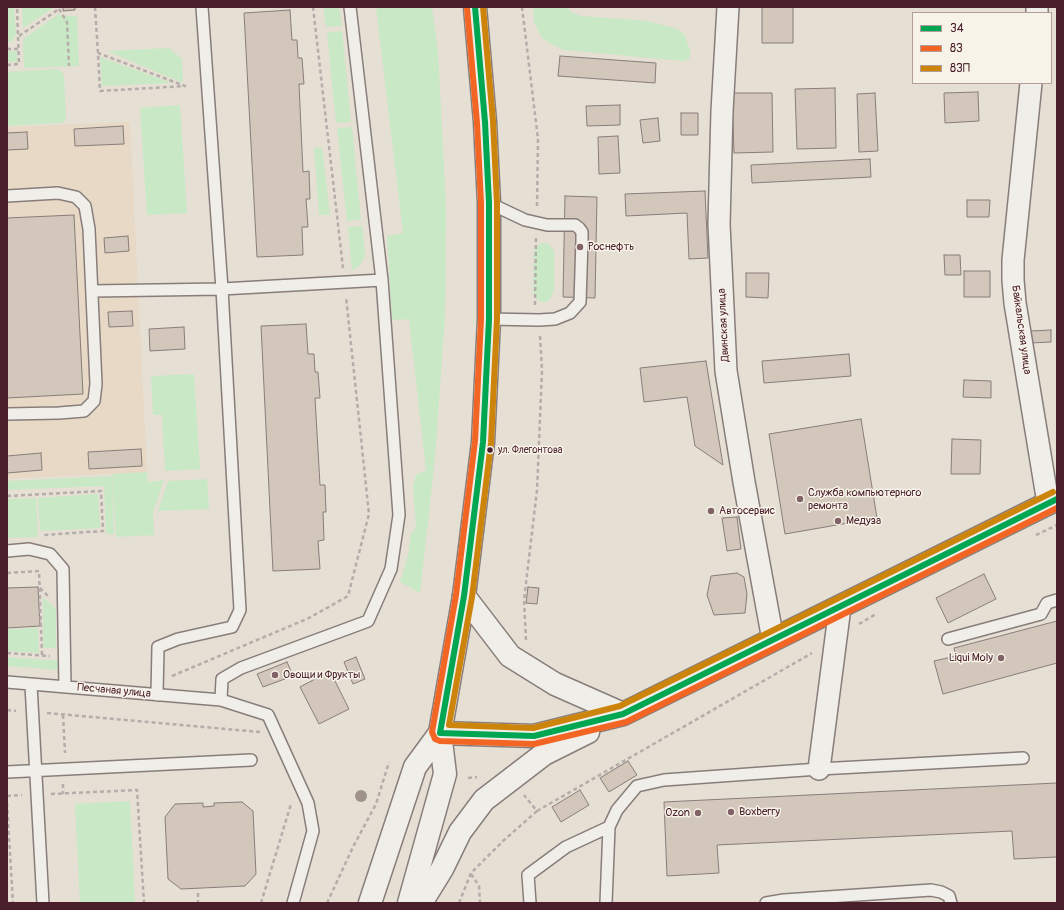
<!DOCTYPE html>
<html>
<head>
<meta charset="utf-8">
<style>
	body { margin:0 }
	#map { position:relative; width:1064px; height:910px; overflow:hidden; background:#e6dfd4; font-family:Pangolin,sans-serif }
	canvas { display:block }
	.frame { position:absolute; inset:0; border:8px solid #4a1f2b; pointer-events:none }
	.legend { position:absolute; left:912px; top:12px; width:140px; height:72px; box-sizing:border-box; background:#f7f3e8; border:1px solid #b29e9c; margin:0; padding:5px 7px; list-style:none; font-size:12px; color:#4a1f2b }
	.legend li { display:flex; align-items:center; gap:8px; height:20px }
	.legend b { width:20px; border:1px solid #b29e9c }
</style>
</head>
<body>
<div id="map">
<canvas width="1064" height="910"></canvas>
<div class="frame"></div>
<ul class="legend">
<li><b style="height:5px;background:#00a651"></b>34</li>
<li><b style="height:5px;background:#f26522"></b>83</li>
<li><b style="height:5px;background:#cc840b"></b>83П</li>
</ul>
</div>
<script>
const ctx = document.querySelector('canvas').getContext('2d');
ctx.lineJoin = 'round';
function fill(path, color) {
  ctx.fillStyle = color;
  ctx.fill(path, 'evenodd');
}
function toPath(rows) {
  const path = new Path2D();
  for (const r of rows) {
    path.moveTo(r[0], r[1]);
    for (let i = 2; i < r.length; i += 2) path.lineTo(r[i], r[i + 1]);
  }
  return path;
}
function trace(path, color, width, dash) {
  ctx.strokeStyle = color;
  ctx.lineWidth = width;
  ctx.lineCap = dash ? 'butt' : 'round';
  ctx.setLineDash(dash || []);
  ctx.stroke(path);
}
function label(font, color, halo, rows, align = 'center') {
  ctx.font = font + ' Pangolin,sans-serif';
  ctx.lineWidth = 3;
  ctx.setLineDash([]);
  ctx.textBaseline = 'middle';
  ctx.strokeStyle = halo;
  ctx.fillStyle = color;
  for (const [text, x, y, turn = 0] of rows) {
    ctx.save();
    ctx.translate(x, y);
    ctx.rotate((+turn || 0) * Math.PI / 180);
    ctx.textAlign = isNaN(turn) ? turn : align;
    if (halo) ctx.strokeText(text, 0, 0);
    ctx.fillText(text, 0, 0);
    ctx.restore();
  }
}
const built = toPath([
	[130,122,147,472,7,479,7,127]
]);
const green = toPath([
	[7,7,14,7,16,35,11,42,7,42,7,34,8,33],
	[22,7,55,7,23,28],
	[323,7,339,7,342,26,326,27],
	[376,7,432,7,438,51,446,209,445,316,435,458,420,593,400,582,408,556,411,534,416,527,413,486,416,475,426,470,409,319,392,320,387,236,403,233],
	[533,7,568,7,571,12,581,16,648,21,677,29,684,34,691,53,689,59,683,61,564,50,551,44,542,38,534,22],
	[60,13,60,16,77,16,79,66,24,68,23,39],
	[342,31,351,122,336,123,327,32],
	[169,48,182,59,183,83,107,51],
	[7,51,17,51,17,62,7,62],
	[100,57,172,83,102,86],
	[56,69,60,70,64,75,66,118,64,122,61,123,7,126,7,72],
	[180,105,187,213,147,215,140,108],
	[352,127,361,220,347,221,337,128],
	[322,147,330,215,319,215,314,148],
	[362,226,365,256,362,262,357,268,352,270,348,227],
	[541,243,549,244,554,251,554,291,551,297,547,302,541,302,536,299,533,291,534,251,536,247],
	[194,374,200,469,165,471,162,415,153,415,151,376],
	[147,472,148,482,164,480,153,512,154,535,116,537,112,474],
	[112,476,114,534,106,534,104,486,7,490,7,481],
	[207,479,209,509,158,511,168,481],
	[98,494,100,528,40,531,38,498],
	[36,498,38,537,7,538,7,499],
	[43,597,56,609,56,648,43,648],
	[38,628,39,653,7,651,7,629],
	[7,657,61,661,60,670,7,666],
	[130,801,135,903,80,903,75,804]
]);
const building = toPath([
	[63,7,75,7,75,10,63,11,63,7],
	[762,7,793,7,793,43,762,43,762,7],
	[290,10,292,40,297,40,298,58,302,58,304,84,299,84,303,172,309,171,310,199,306,199,308,227,302,227,303,255,257,257,244,13,290,10],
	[560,56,656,63,655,83,558,76,560,56],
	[835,88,836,148,797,149,795,89,835,88],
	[978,92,979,121,945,123,944,93,978,92],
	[732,93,772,93,773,152,734,153,732,93],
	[875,93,878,151,859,152,857,94,875,93],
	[620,105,620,125,587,126,586,106,620,105],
	[681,113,698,113,698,135,681,135,681,113],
	[658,118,660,141,643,143,640,120,658,118],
	[123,126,124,144,75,146,74,129,123,126],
	[27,132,28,149,7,150,7,133,27,132],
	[618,136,620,173,599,174,598,137,618,136],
	[870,159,871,177,752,183,751,165,870,159],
	[705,191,708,258,689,259,687,213,626,216,625,194,705,191],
	[565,196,597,197,595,298,563,297,565,196],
	[967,200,990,200,989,217,967,217,967,200],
	[74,215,83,394,7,398,7,218,74,215],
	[128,236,129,251,105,253,104,238,128,236],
	[944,255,960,255,961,275,945,275,944,255],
	[964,271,990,271,990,297,964,297,964,271],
	[746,273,769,273,768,298,746,297,746,273],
	[132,311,133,326,109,327,108,312,132,311],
	[306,324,308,354,314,354,315,372,318,372,320,398,315,398,320,485,325,485,326,512,323,512,324,540,318,541,320,569,273,571,261,326,306,324],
	[184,327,185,349,150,351,149,329,184,327],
	[1051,330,1051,342,1031,343,1031,331,1051,330],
	[849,354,851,376,764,383,762,361,849,354],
	[706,361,723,465,695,446,687,397,644,402,640,368,706,361],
	[964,380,991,381,991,398,963,397,964,380],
	[861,419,877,518,785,534,769,434,861,419],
	[952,439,981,440,980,474,951,474,952,439],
	[141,449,142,466,89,469,88,452,141,449],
	[41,453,42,470,7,473,7,456,41,453],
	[737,517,741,549,727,551,722,518,737,517],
	[737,573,744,577,747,594,745,613,714,615,707,595,711,576,737,573],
	[984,574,996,599,948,623,936,598,984,574],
	[38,587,40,626,7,628,7,588,38,587],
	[528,587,539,588,537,604,526,603,528,587],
	[1057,621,1057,663,943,694,934,661,956,656,954,648,1057,621],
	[356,657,365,679,353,684,344,662,356,657],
	[287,662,293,676,263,687,257,674,287,662],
	[330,671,349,709,319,724,300,687,330,671],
	[628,761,637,775,609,792,600,778,628,761],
	[1057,783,1057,857,1014,859,1012,831,717,845,719,873,667,876,664,802,1057,783],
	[580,790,589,805,561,822,552,807,580,790],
	[242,802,253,811,256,874,245,886,181,889,168,879,165,817,175,804,203,803,203,807,214,806,214,803,242,802]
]);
const path = toPath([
	[95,7,98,53,100,91,185,86,98,53],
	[313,7,343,268],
	[522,7,538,139,537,207],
	[59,9,67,22,69,66],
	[19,36,59,9],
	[7,49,19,49],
	[7,65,19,64,17,7],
	[535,305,536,238],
	[7,496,101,491,103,531,43,535],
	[1036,535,1057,525],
	[7,573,39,571,42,655],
	[40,588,48,596],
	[859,624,876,614],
	[526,640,524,600,537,490,542,370,540,336],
	[7,653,50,656],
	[172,676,309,618,348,596,369,514,346,297],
	[7,710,16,711],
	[47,713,260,732],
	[63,715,65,753],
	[468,778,477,777],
	[63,784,63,794],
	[51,794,137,790,144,903],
	[7,796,22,795],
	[7,803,13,903],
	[537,811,812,653],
	[471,874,479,886,480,903],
	[198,893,198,903],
	[261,903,291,804],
	[327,903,353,847,376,804,389,762],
	[459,903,471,873,503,841,537,811,524,795]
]);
const service = toPath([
	[7,196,58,193,76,197,85,206,89,229,96,384,94,401,84,411,59,413,7,414],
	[489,203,525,220,547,225,575,225,579,228,582,232,582,240,580,302,570,313,555,319,539,320,489,319],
	[92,291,222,289,382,280],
	[7,551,29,549,50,554,63,569,65,687],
	[948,639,1041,614,1047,603,1057,600],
	[7,682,221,700,268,715,308,803,313,831,293,903],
	[31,685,43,903],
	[157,695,158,647,178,639,232,627,240,610,222,289,202,7],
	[221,700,222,679,241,668,368,621,391,569,399,515,382,280,350,7],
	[7,772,251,760],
	[530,903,528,875,566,847,609,827],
	[606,903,609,827,617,810,637,786,664,780,819,769,1023,758],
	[766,903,784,900,931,890,941,892,949,896,951,903]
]);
const minor = toPath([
	[728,7,722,111,719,224,726,371,744,482,773,640],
	[1037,13,1037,7],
	[1031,83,1013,260,1013,280,1015,303,1048,503],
	[819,769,840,607]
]);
const tertiary = toPath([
	[464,596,510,656,555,684,623,714],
	[440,733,534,736,623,714,1057,499],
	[421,903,442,869,460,832,484,800,544,754,588,732]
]);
const primary = toPath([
	[370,903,415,767,440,733],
	[409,903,445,774,440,733,464,596,483,442,489,319,489,203,485,122,475,7]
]);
const bus1 = toPath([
	[440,733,464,596,483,442,489,319,489,203,485,122,475,7],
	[440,733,534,736,623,714,1057,499]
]);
const bus2 = toPath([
	[467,8,477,123,481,203,481,319,475,441,456,595,432,732,435,739,440,741,534,744,626,722,1057,508]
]);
const bus3 = toPath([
	[483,7,493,121,497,203,497,319,491,443,472,597,449,725,533,728,620,706,1053,492]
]);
const trees = [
	[361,796]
];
const markers = [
	[580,247,4,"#816266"],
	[490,450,3.5,"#4a1f2b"],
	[800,499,4,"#816266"],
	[711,511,4,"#816266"],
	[838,521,4,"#816266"],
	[1001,658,4,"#816266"],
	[275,675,4,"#816266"],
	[731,812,4,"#816266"],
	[698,813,4,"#816266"]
];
const busNames = [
	["ул. Флегонтова",498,450]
];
const poiNames = [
	["Роснефть",588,247],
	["Служба компьютерного",808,493],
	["ремонта",808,506],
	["Автосервис",719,511],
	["Медуза",846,521],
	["Liqui Moly",993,658,"right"],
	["Овощи и Фрукты",283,675],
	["Boxberry",739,812],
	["Ozon",690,813,"right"]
];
const streetNames = [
	["Двинская улица",724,325,-93],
	["Байкальская улица",1021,330,82],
	["Песчаная улица",114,691,5]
];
fill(built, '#e7d9c5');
fill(green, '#c9e8c5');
fill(building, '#d2c7ba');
trace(building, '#887d7a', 1);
trace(service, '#887d7a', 14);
trace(minor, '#887d7a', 24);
trace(tertiary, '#887d7a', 25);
trace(primary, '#887d7a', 25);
trace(path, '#b4adaa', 2.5, [4, 3]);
trace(service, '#f0eee9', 11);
trace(minor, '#f0eee9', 21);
trace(tertiary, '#f0eee9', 22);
trace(primary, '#f0eee9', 22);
trace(bus1, '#00a651', 6);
trace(bus2, '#f26522', 6);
trace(bus3, '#cc840b', 6);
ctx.fillStyle = '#9e928a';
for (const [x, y] of trees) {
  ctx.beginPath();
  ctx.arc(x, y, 6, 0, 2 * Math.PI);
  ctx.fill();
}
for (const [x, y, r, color] of markers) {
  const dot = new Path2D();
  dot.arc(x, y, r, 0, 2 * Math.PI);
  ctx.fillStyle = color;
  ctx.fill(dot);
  trace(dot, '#f7f3e8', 1.5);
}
label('10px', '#4a1f2b', '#f7f3e8', busNames, 'left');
label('11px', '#4a1f2b', '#f7f3e8', poiNames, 'left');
label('11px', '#4a1f2b', '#f7f3e8', streetNames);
</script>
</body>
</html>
